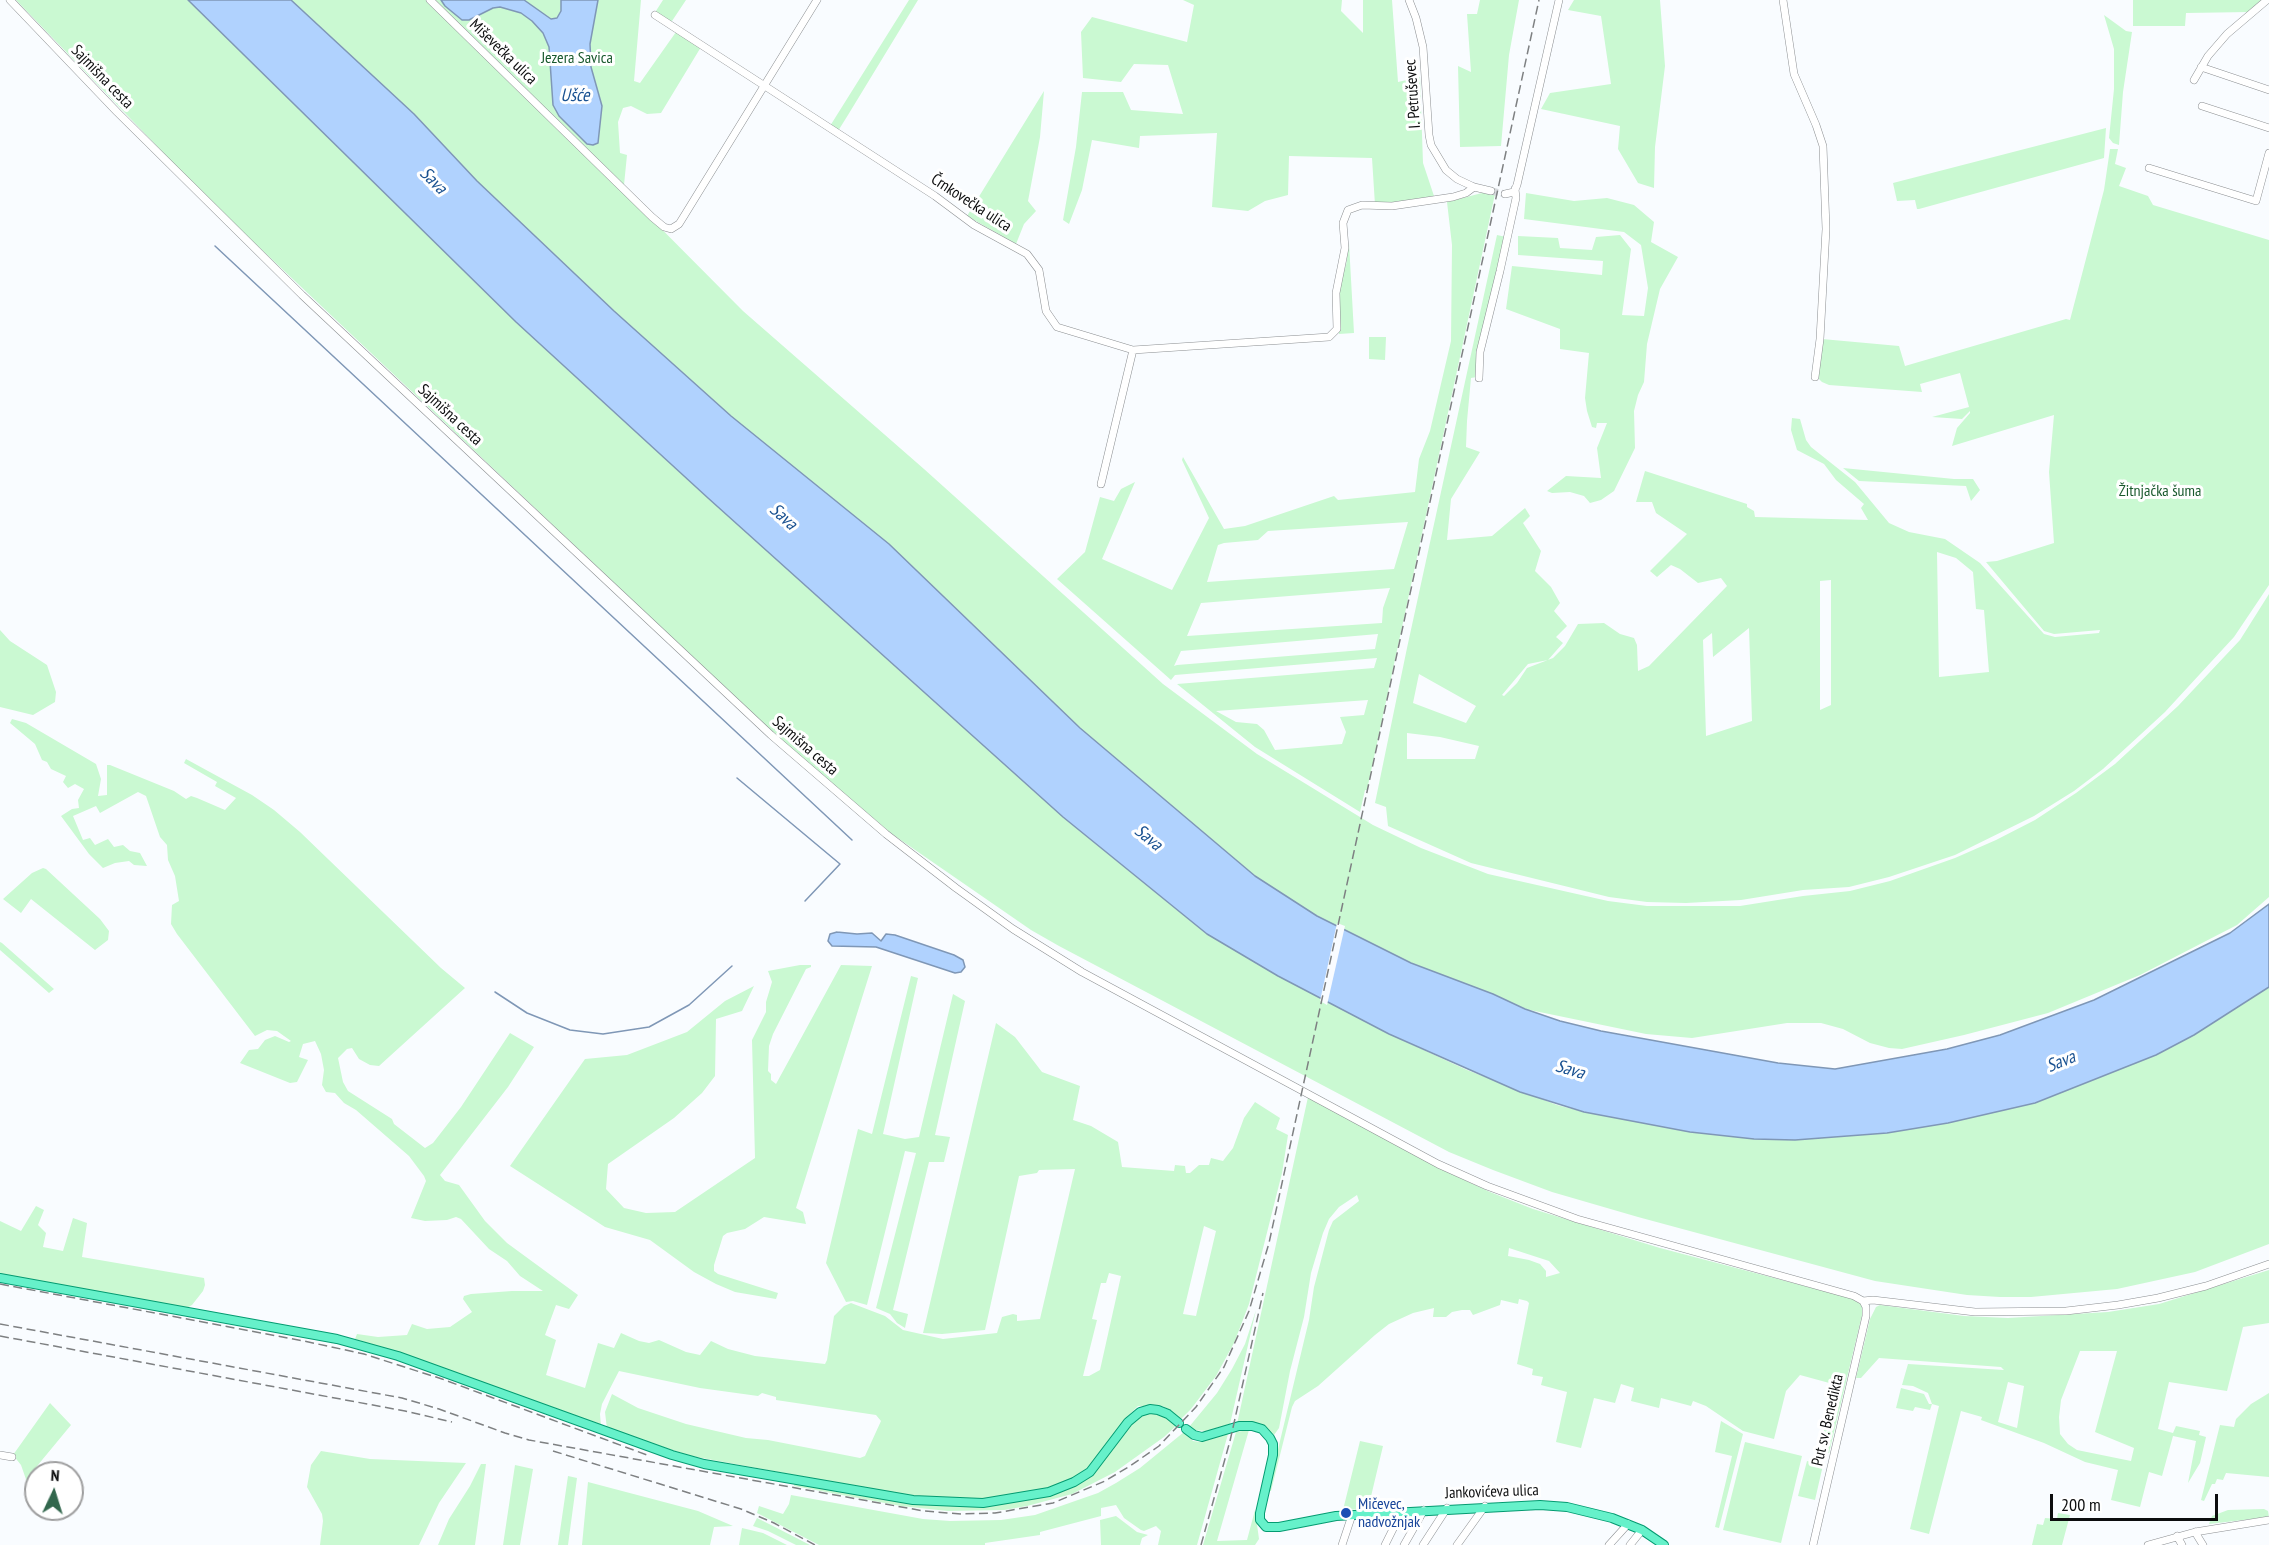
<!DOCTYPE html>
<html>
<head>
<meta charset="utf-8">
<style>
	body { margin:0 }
	#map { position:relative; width:2269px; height:1545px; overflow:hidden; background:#f9fcff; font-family:"PT Sans Narrow",sans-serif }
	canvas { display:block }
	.north { position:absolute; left:24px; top:1461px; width:60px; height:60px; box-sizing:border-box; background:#fff; border:2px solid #9e9e9f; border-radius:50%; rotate:4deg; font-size:16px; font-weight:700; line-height:24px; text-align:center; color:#0c0d0e }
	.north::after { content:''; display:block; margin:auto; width:21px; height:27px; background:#32674d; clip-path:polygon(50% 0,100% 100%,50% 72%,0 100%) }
	.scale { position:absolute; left:2050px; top:1494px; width:168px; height:27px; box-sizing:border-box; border:3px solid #0c0d0e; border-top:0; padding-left:8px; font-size:18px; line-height:21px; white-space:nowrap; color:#0c0d0e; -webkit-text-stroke:4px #fff; paint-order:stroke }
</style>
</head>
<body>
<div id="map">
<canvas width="2269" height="1545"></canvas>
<div class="north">N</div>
<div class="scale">200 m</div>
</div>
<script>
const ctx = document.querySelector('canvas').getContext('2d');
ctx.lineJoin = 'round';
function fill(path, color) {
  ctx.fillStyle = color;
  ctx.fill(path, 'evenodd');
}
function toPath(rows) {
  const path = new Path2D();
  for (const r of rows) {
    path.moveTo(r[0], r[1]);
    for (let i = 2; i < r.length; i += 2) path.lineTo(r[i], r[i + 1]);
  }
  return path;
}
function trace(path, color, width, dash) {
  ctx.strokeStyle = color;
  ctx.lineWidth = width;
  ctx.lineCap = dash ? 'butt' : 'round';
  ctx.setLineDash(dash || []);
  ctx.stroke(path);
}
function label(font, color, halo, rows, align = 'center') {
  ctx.font = font + ' "PT Sans Narrow",sans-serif';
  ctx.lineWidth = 6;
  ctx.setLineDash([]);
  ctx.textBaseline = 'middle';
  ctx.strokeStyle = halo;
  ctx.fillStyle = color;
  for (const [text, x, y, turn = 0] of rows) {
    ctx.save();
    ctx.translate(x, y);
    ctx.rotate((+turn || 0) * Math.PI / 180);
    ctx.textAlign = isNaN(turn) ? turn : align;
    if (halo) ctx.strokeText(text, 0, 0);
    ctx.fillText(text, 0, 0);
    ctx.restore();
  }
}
const green = toPath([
	[16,0,188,0,516,322,708,498,1063,817,1207,934,1278,976,1389,1034,1467,1070,1557,1105,1584,1112,1690,1132,1754,1139,1795,1140,1887,1133,1948,1123,2035,1103,2156,1055,2194,1035,2269,987,2269,1244,2195,1272,2117,1289,2031,1297,2000,1297,1967,1295,1875,1281,1638,1217,1552,1192,1493,1170,1449,1152,1059,946,1031,930,892,834,774,734,206,197],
	[291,0,426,0,595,162,743,311,924,469,1163,684,1257,754,1373,825,1421,848,1488,874,1608,901,1647,906,1740,906,1803,896,1850,891,1890,881,1955,858,1996,840,2035,820,2076,793,2115,764,2178,706,2240,640,2269,594,2269,897,2237,925,2140,975,2048,1013,1964,1035,1902,1049,1889,1048,1870,1043,1843,1029,1821,1023,1787,1023,1692,1038,1646,1034,1525,1009,1493,994,1411,963,1317,916,1255,876,1080,728,889,544,731,416,614,311,477,181,414,114],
	[435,0,641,0,634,81,640,83,676,32,701,47,661,113,647,114,631,106,623,108,618,122,620,153,627,155,624,185],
	[663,0,686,0,670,24,654,14],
	[909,0,918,0,848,115,838,131,830,126],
	[1183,0,1342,0,1341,11,1363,33,1363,0,1392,0,1398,82,1420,77,1423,163,1435,199,1375,205,1372,158,1289,156,1288,195,1265,201,1248,211,1212,207,1217,133,1140,136,1139,148,1092,140,1082,190,1069,224,1063,220,1076,147,1082,92,1123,92,1131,110,1183,114,1168,65,1134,64,1121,82,1083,78,1081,32,1092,17,1187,42,1194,5],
	[1480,0,1519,0,1509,55,1501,146,1460,147,1458,66,1471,72,1467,14,1477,14],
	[1574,0,1660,0,1665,66,1655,147,1654,188,1638,183,1618,149,1620,126,1541,109,1550,93,1611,84,1601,16,1568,10],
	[2133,0,2264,0,2250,12,2186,13,2185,26,2133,26],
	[2104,15,2126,31,2132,32,2123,92,2119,145,2113,143,2109,138,2114,89,2114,49],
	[1044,91,1040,137,1028,201,1036,211,1024,224,1016,244,967,216],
	[2106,128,2104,158,1919,209,1917,209,1915,200,1897,201,1893,183],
	[2110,149,2118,149,2115,164,2126,168,2119,186,2148,196,2153,205,2269,240,2269,585,2234,637,2165,712,2103,769,2074,791,2034,816,1955,855,1889,877,1849,887,1803,890,1741,900,1686,903,1647,902,1609,897,1471,863,1388,826,1386,807,1375,803,1407,648,1497,235,1506,237,1477,377,1471,378,1467,421,1466,447,1480,452,1451,499,1447,540,1492,536,1525,508,1530,516,1523,523,1541,551,1535,571,1551,587,1560,603,1554,611,1567,626,1556,637,1563,643,1548,660,1528,664,1502,695,1504,696,1517,683,1527,668,1553,658,1565,646,1578,624,1604,623,1620,634,1634,638,1637,645,1638,671,1649,666,1727,586,1721,578,1698,583,1680,569,1671,565,1657,577,1650,571,1687,534,1656,513,1652,502,1636,502,1645,471,1747,504,1747,507,1754,511,1755,517,1868,520,1861,508,1864,504,1836,480,1824,464,1797,450,1791,430,1792,418,1800,419,1806,440,1811,447,1855,482,1889,523,1909,532,1945,539,1980,563,2044,634,2055,637,2099,633,2100,630,2054,634,2044,631,1986,562,1997,561,2054,543,2049,472,2054,415,1952,446,1957,428,1970,413,1970,411,1962,419,1932,417,1969,407,1960,373,1920,384,1922,392,1829,385,1822,382,1817,377,1822,339,1899,346,1905,366,2066,319,2070,320,2104,190],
	[1937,552,1956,558,1973,572,1976,609,1984,610,1989,672,1939,677],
	[1831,580,1831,705,1820,710,1820,581],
	[1749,628,1752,721,1706,736,1703,640,1712,633,1713,657],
	[1419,674,1476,706,1466,723,1413,703],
	[1407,733,1440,737,1479,746,1475,759,1407,759],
	[1486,192,1495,194,1367,790,1365,790,1360,812,1255,747,1177,684,1374,668,1377,658,1175,675,1171,680,1057,579,1085,552,1100,497,1114,501,1121,489,1135,482,1102,559,1172,590,1209,518,1182,460,1183,457,1224,529,1245,526,1334,496,1338,500,1415,492,1419,459,1430,431,1451,341,1452,245,1447,202],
	[1408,522,1394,569,1207,582,1218,545,1224,543,1258,540,1268,531],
	[1390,588,1383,608,1382,623,1187,636,1201,603],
	[1378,634,1375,649,1177,665,1174,666,1181,651],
	[1368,700,1364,715,1340,717,1346,732,1342,744,1275,750,1264,730,1257,724,1236,722,1216,711],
	[1526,193,1574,201,1607,198,1634,205,1654,222,1651,242,1678,257,1660,289,1647,344,1644,382,1638,395,1634,411,1635,448,1614,491,1601,500,1590,503,1584,496,1570,492,1552,493,1547,491,1566,476,1601,478,1597,448,1607,423,1597,423,1596,428,1592,427,1587,411,1585,398,1589,353,1560,349,1560,329,1506,309,1512,266,1602,275,1603,261,1518,255,1518,236,1558,238,1560,248,1592,250,1596,237,1620,235,1631,249,1622,315,1644,316,1648,288,1641,245,1624,232,1524,219],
	[1349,243,1354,333,1339,334,1339,283,1346,265],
	[1369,337,1386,337,1385,360,1369,359],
	[1843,468,1954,479,1973,479,1980,490,1971,501,1966,486,1859,481],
	[0,630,10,641,47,665,56,692,55,702,33,715,0,707],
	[12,719,26,723,96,764,101,779,98,796,107,795,107,765,110,765,174,791,186,799,191,796,197,798,225,810,236,798,215,786,217,782,184,763,186,759,252,795,274,810,300,832,441,968,465,988,379,1066,370,1065,359,1059,352,1048,347,1049,338,1058,343,1082,348,1091,392,1119,394,1124,425,1148,433,1143,461,1107,510,1033,534,1047,508,1087,440,1175,445,1181,459,1185,485,1221,507,1243,578,1295,569,1309,556,1305,545,1335,556,1340,546,1375,585,1388,598,1343,614,1348,621,1333,639,1341,649,1343,659,1340,686,1352,700,1355,711,1341,728,1349,755,1356,825,1364,827,1360,834,1316,844,1306,851,1303,885,1316,903,1330,943,1339,997,1333,1002,1317,1013,1314,1017,1315,1017,1321,1040,1319,1075,1169,1039,1170,1037,1173,1019,1176,985,1330,942,1334,923,1333,996,1023,1015,1037,1042,1072,1080,1086,1073,1120,1091,1126,1118,1142,1122,1167,1174,1171,1175,1165,1185,1166,1186,1173,1190,1173,1199,1165,1209,1165,1211,1158,1223,1161,1226,1157,1233,1148,1244,1118,1255,1102,1280,1118,1276,1129,1288,1135,1282,1173,1249,1304,1234,1343,1216,1376,1191,1409,1181,1419,1163,1406,1138,1406,1125,1419,1106,1449,1091,1467,1070,1480,1052,1487,988,1500,910,1496,691,1456,607,1429,605,1412,612,1394,638,1408,686,1424,746,1438,768,1440,860,1458,865,1456,881,1421,876,1415,776,1400,776,1397,762,1393,758,1396,700,1388,619,1371,602,1404,600,1414,601,1426,408,1356,355,1339,357,1334,378,1337,407,1335,412,1324,427,1329,450,1327,472,1312,463,1299,464,1296,471,1294,512,1291,543,1291,520,1276,507,1261,489,1249,461,1219,456,1217,447,1220,425,1221,411,1218,426,1181,424,1176,409,1156,356,1110,344,1103,335,1093,326,1092,322,1085,324,1070,321,1054,315,1041,303,1044,299,1057,308,1060,297,1082,290,1083,240,1063,249,1050,258,1049,265,1040,275,1036,289,1042,291,1041,277,1031,267,1030,255,1036,177,934,171,924,172,905,179,901,175,876,168,860,167,845,160,837,146,796,138,792,100,813,96,806,73,816,83,840,90,838,95,845,108,839,114,847,123,845,130,851,140,853,147,866,134,865,129,861,115,863,103,868,89,854,61,816,72,809,79,808,78,800,84,789,75,784,68,788,63,782,66,776,51,769,47,762,42,760,35,744,10,723],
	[1204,1226,1216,1231,1196,1316,1183,1314],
	[1109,1273,1121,1276,1100,1370,1089,1376,1083,1376,1097,1320,1092,1319,1101,1283,1106,1283],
	[43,868,46,869,100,919,109,931,108,940,95,950,31,899,21,913,3,899,32,873],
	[0,942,2,943,54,989,49,993,0,950],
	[800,965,811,965,811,967,806,969,773,1034,769,1046,768,1071,771,1074,771,1080,776,1084,841,965,872,966,796,1208,803,1212,806,1224,764,1217,745,1229,727,1233,723,1236,714,1265,714,1271,718,1274,778,1293,776,1299,735,1292,716,1284,694,1272,650,1240,605,1227,510,1166,585,1059,627,1055,687,1032,725,1001,754,986,742,1011,716,1019,715,1076,702,1093,674,1118,608,1164,606,1189,624,1208,646,1213,675,1212,755,1158,752,1040,766,1012,766,1002,772,982,768,971],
	[911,976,918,978,883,1134,905,1139,919,1137,953,994,965,1001,935,1135,950,1137,944,1162,929,1162,893,1310,908,1314,905,1328,897,1323,890,1314,876,1308,916,1153,905,1151,867,1305,853,1301,846,1302,826,1263,858,1129,872,1134],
	[1308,1097,1439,1168,1490,1192,1533,1209,1660,1248,1854,1299,1861,1304,1863,1311,1829,1453,1820,1451,1833,1384,1800,1375,1786,1391,1774,1439,1743,1431,1706,1406,1693,1401,1691,1406,1661,1398,1659,1408,1631,1401,1634,1388,1621,1384,1615,1403,1594,1398,1581,1448,1556,1442,1567,1392,1541,1385,1543,1377,1532,1375,1533,1369,1517,1364,1529,1303,1527,1301,1519,1299,1518,1304,1501,1300,1500,1305,1473,1315,1470,1310,1462,1310,1452,1312,1446,1317,1433,1317,1434,1308,1413,1313,1389,1324,1375,1335,1318,1386,1295,1401,1292,1407,1271,1491,1268,1491,1309,1320,1314,1287,1329,1230,1333,1221,1359,1201,1357,1195,1339,1207,1329,1219,1323,1233,1311,1273,1304,1317,1290,1371,1279,1428,1274,1435,1261,1424,1237,1424],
	[1509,1248,1549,1261,1560,1273,1546,1277,1546,1271,1540,1264,1529,1260,1508,1256],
	[36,1206,44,1210,38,1225,46,1233,43,1247,63,1251,73,1218,87,1223,82,1257,204,1278,205,1285,203,1291,192,1305,185,1309,0,1275,0,1221,21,1231],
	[2269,1270,2269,1323,2243,1327,2227,1391,2169,1382,2158,1429,2173,1433,2176,1426,2200,1431,2199,1435,2206,1437,2200,1463,2188,1483,2196,1441,2173,1436,2162,1476,2149,1472,2140,1507,2111,1500,2118,1470,2085,1462,2044,1443,1981,1420,1982,1417,1961,1411,1929,1534,1910,1529,1939,1406,1932,1404,1930,1410,1915,1407,1913,1411,1896,1408,1901,1388,1924,1394,1929,1404,1932,1404,1928,1393,1913,1386,1902,1385,1908,1364,2004,1370,2001,1367,1879,1358,1861,1378,1856,1378,1870,1319,1876,1307,1880,1305,1964,1316,2008,1318,2108,1312,2159,1304],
	[2080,1351,2117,1351,2095,1432,2134,1448,2131,1461,2077,1450,2068,1444,2060,1434,2059,1417,2061,1400],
	[2008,1382,2024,1386,2017,1428,1998,1422],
	[1256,1310,1230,1424,1207,1431,1192,1430,1189,1427,1217,1393,1232,1369,1245,1344],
	[2269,1393,2269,1477,2226,1473,2223,1480,2217,1479,2215,1484,2212,1484,2204,1501,2201,1500,2220,1425,2234,1427,2236,1419,2251,1404],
	[50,1403,71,1425,28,1477,36,1500,36,1508,21,1465,13,1455],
	[1151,1412,1166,1417,1177,1425,1164,1437,1115,1472,1072,1494,1027,1506,1004,1510,948,1511,901,1506,794,1486,795,1482,920,1503,948,1506,982,1506,1027,1500,1047,1495,1093,1474,1129,1425,1144,1414],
	[1721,1421,1743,1434,1719,1528,1715,1527,1732,1456,1715,1452],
	[1249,1430,1217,1541,1247,1540,1255,1510,1259,1539,1255,1545,1203,1545,1236,1432],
	[1184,1432,1193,1441,1200,1442,1228,1434,1197,1545,1158,1545,1161,1531,1156,1526,1144,1531,1141,1530,1124,1518,1116,1505,1101,1508,1101,1516,1040,1532,1040,1535,985,1543,985,1545,819,1545,757,1513,759,1506,783,1514,789,1504,791,1495,923,1519,950,1521,1001,1520,1035,1515,1098,1493,1116,1483,1140,1468],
	[1360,1441,1383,1446,1368,1509,1343,1510],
	[1745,1442,1802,1456,1781,1543,1723,1530],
	[321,1451,370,1459,466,1463,439,1503,419,1545,320,1545,323,1521,322,1514,307,1487,311,1465],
	[1807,1461,1823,1465,1815,1500,1798,1496],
	[481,1464,486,1464,475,1545,438,1545,449,1519,470,1486],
	[515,1465,533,1469,520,1545,503,1545],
	[568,1476,577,1478,568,1545,558,1545],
	[588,1482,698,1511,733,1526,714,1527,710,1545,582,1545],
	[2264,1509,2268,1511,2269,1517,2209,1524,2212,1516,2228,1510],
	[2058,1513,2070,1515,2062,1545,2032,1545,2037,1524,2043,1525,2045,1518,2057,1519],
	[1116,1516,1137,1532,1148,1535,1142,1538,1140,1545,1101,1545,1100,1520],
	[757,1518,771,1525,810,1545,796,1545,768,1531,753,1526],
	[742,1528,763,1533,787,1545,739,1545]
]);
const water = toPath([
	[188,0,291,0,414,114,477,181,614,311,731,416,889,544,1080,728,1255,876,1317,916,1411,963,1493,994,1525,1009,1560,1021,1601,1031,1778,1063,1835,1069,1947,1049,2000,1035,2094,1000,2230,933,2269,904,2269,987,2194,1035,2156,1055,2035,1103,1948,1123,1887,1133,1795,1140,1754,1139,1690,1132,1584,1112,1520,1092,1389,1034,1278,976,1207,934,1063,817,708,498,516,322,188,0],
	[441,0,524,0,551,19,557,18,561,11,561,0,598,0,590,44,591,67,602,106,598,143,593,145,587,144,559,116,553,105,549,47,543,33,532,21,521,13,500,7,493,8,469,20,462,20,445,6,441,0],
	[837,932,857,934,872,933,881,941,886,934,895,935,954,955,963,960,965,967,961,972,955,973,876,947,832,946,828,941,830,934,837,932]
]);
const pier = toPath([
	[1337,923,1345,926,1327,1005,1320,1001]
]);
const stream = toPath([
	[215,246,852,840],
	[737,778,840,864,805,901],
	[495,992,527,1013,570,1030,603,1034,649,1027,689,1005,732,966]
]);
const minorTunnel = toPath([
	[1491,191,1505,194]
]);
const minor = toPath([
	[10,0,117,112,302,295,771,735,886,834,956,888,1013,929,1082,972,1438,1164,1487,1186,1577,1219,1854,1296,1863,1301,1873,1300,1975,1312,2066,1311,2118,1305,2158,1298,2206,1286,2269,1264],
	[430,0,652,217,664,227,671,229,679,224,684,216,817,0],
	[1409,0,1416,18,1423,47,1429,135,1431,145,1446,170,1457,179,1474,187,1491,191],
	[1783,0,1794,74,1816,125,1823,146,1826,229,1820,339,1815,377],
	[655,15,935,196,974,225,1027,254,1039,270,1046,311,1057,327,1133,350,1329,337,1337,329,1336,293,1345,248,1343,223,1348,210,1362,205,1392,206,1453,197,1466,193,1474,187],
	[2201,67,2269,90],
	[2194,80,2208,56,2227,34,2267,0],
	[2202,106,2269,128],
	[2149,168,2256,201,2269,153],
	[1505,194,1514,192,1517,185,1559,0],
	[1479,378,1480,352,1500,271,1516,198,1515,189],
	[1101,484,1133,350],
	[0,1455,12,1457],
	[2195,1532,2203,1545],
	[2177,1536,2182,1545],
	[1342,1545,1352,1515],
	[1385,1545,1402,1511],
	[1404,1545,1424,1510],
	[1423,1545,1447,1508],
	[1457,1545,1485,1506],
	[1609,1545,1628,1524],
	[1630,1545,1642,1530],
	[1813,1545,1866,1316,1866,1307,1863,1301],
	[2148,1545,2195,1532,2269,1520]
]);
const major = toPath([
	[0,1278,337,1339,398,1356,672,1455,704,1464,913,1500,983,1503,1049,1492,1074,1482,1090,1472,1128,1422,1140,1412,1150,1409,1158,1410,1168,1414,1179,1423],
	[1186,1429,1194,1435,1202,1437,1239,1426,1252,1426,1262,1429,1270,1438,1273,1444,1273,1455,1260,1513,1260,1520,1266,1527,1279,1527,1336,1516,1540,1505,1567,1507,1612,1518,1642,1530,1664,1545]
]);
const rail = toPath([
	[0,1284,304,1341,364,1354,442,1379,647,1455],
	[0,1324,402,1398,439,1409,505,1433,529,1440,924,1511,961,1514,995,1513,1053,1503,1105,1481,1130,1466,1159,1446,1196,1407,1224,1367,1249,1311,1269,1243,1539,0],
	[0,1336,405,1411,452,1422],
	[553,1451,741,1509,774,1523,815,1545],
	[1201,1545,1230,1441,1263,1293]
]);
const markers = [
	[1346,1513,6,"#1a4fb4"]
];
const streetNames = [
	["Miševečka ulica",503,52,44],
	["Sajmišna cesta",102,77,46],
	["I. Petruševec",1413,94,-94],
	["Črnkovečka ulica",971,203,33],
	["Sajmišna cesta",450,415,43],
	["Sajmišna cesta",805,746,41],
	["Put sv. Benedikta",1828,1420,-77],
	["Jankovićeva ulica",1492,1492,-2]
];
const parkNames = [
	["Jezera Savica",577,58],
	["Žitnjačka šuma",2160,491]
];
const transitNames = [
	["Mičevec,",1358,1504],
	["nadvožnjak",1358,1522]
];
const waterNames = [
	["Ušće",575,96],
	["Sava",433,181,45],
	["Sava",783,517,42],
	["Sava",1148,838,39],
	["Sava",2061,1062,-22],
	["Sava",1570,1070,17]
];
fill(green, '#caf9d2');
fill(water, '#b0d2fe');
trace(water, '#7f97b6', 1.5);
fill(pier, '#f9fcff');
trace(stream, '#7f97b6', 1.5);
trace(minorTunnel, '#d5d8db', 7, [7, 3.5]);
trace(minor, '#8c8f92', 8);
trace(major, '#049b71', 10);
trace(minor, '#fff', 7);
trace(major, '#66f1ca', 8);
trace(rail, '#7e8082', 1.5, [9, 4.5]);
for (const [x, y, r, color] of markers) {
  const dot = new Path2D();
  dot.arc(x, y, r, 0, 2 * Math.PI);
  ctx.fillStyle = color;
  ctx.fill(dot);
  trace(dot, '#fff', 2);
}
label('16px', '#0c0d0e', '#fff', streetNames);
label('16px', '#19592d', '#fff', parkNames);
label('16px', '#164399', '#fff', transitNames, 'left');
label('italic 18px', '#195191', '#fff', waterNames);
</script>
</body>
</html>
